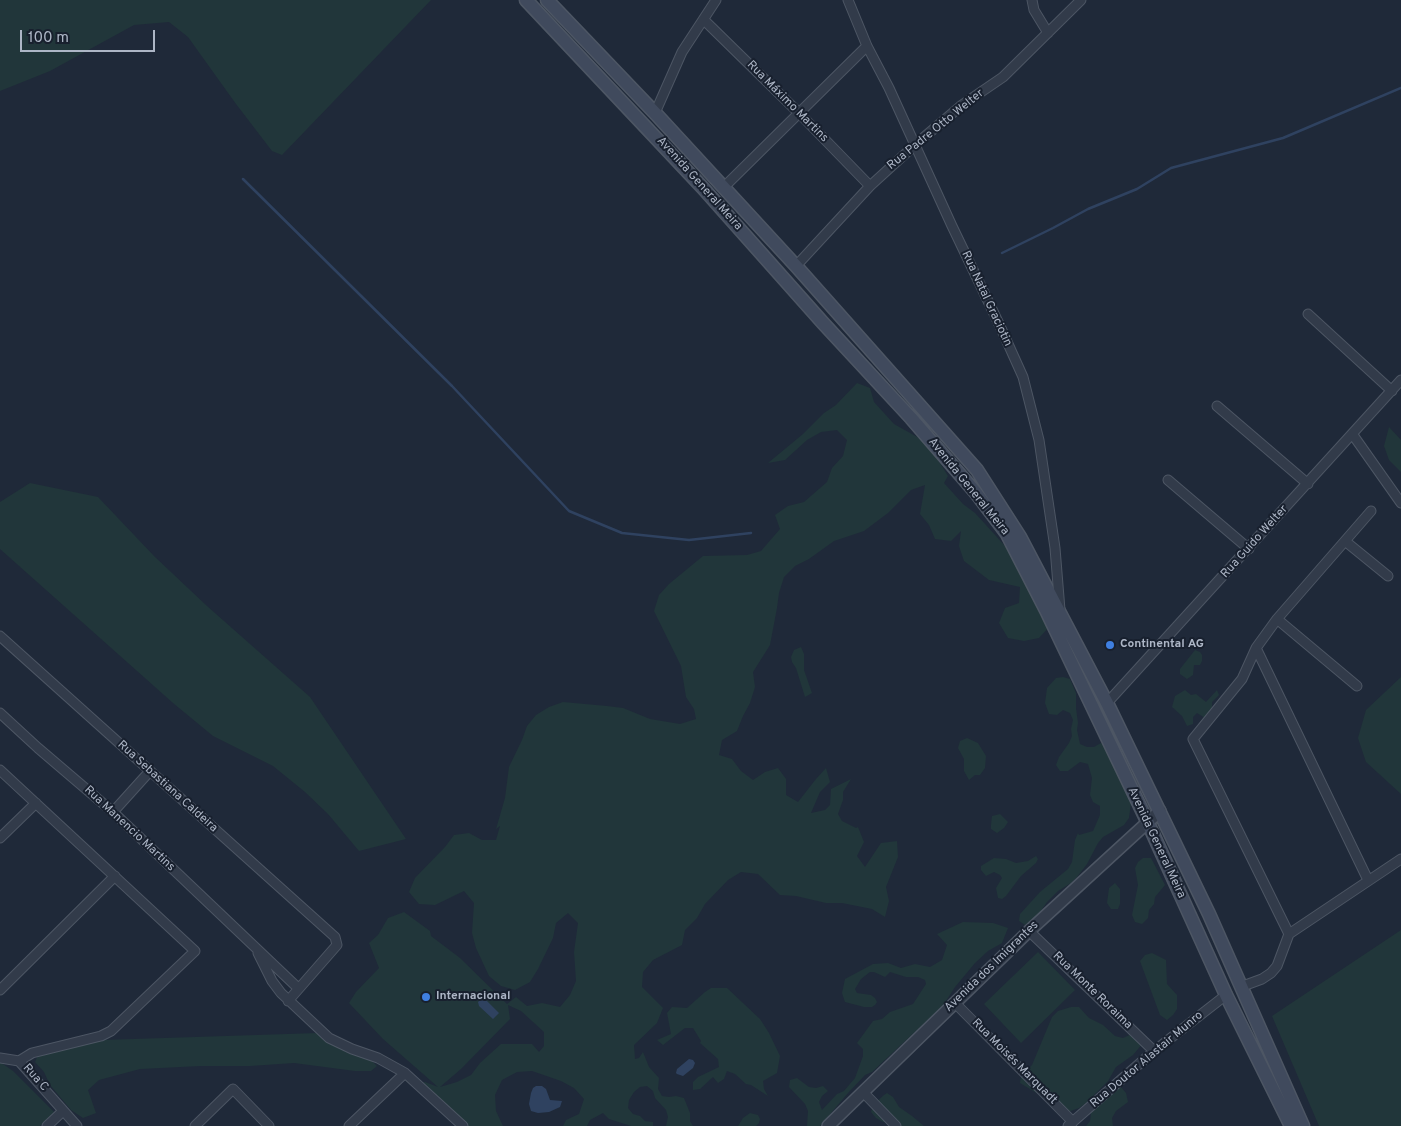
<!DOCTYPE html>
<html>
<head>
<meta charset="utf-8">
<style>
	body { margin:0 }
	#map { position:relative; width:1401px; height:1126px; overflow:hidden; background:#1f2939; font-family:Overpass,sans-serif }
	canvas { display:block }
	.scale { position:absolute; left:20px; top:30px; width:135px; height:22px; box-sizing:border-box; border:2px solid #adb6c6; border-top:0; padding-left:6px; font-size:15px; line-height:18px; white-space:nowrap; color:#adb6c6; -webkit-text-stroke:4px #18202e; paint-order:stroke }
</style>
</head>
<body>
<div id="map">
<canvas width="1401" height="1126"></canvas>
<div class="scale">100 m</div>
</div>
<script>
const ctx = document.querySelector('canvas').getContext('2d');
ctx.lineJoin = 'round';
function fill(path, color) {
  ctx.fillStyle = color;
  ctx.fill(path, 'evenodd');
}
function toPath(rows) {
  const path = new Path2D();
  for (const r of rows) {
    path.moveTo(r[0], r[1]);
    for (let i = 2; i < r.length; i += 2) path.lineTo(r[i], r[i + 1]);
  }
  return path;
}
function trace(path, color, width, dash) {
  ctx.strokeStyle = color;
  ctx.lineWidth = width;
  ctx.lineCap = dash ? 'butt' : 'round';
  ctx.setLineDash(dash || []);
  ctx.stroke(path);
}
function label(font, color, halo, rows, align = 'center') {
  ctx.font = font + ' Overpass,sans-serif';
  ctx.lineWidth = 4;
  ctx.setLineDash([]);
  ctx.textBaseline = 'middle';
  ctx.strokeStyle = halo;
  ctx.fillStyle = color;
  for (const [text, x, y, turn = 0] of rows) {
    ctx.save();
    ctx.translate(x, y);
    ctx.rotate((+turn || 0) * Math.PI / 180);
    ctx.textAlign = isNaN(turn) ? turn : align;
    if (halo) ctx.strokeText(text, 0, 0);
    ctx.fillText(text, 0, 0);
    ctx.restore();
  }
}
const green = toPath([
	[0,0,431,0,282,155,272,151,236,104,188,37,169,22,134,25,50,71,0,91],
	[857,383,870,388,874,402,894,424,919,438,931,449,948,476,944,483,963,504,975,513,1006,547,1022,573,1050,626,1039,638,1024,641,1008,638,999,623,1005,608,1019,603,1020,587,989,580,964,561,959,546,961,531,951,541,935,539,929,525,920,514,925,485,911,490,888,513,864,531,834,541,809,559,795,566,784,577,779,593,777,608,770,645,753,672,755,687,750,703,743,716,737,731,722,740,719,755,732,759,741,771,753,780,765,772,778,768,786,779,786,795,798,802,816,779,826,768,830,782,820,792,811,813,825,810,830,805,831,789,851,779,843,792,843,800,838,814,842,821,856,828,858,827,864,842,857,856,865,867,881,843,897,841,898,857,886,887,889,901,885,917,872,909,842,903,826,903,796,896,780,895,758,874,741,872,728,880,705,904,697,918,685,930,682,945,653,960,643,972,642,987,663,1008,657,1023,634,1045,635,1059,639,1058,643,1052,649,1067,659,1078,658,1089,662,1096,669,1097,676,1096,684,1098,690,1113,690,1121,693,1126,666,1126,668,1117,666,1110,655,1098,653,1091,647,1086,640,1087,634,1092,629,1100,628,1108,633,1114,640,1116,645,1121,653,1122,653,1126,631,1126,609,1119,603,1113,590,1120,587,1126,563,1126,566,1120,579,1114,584,1099,574,1088,561,1081,532,1071,517,1072,502,1080,495,1095,496,1111,503,1126,461,1126,444,1110,438,1096,411,1086,425,1082,438,1087,383,1039,349,1003,356,992,379,968,369,943,378,935,388,918,404,912,430,931,431,936,460,958,507,1004,516,997,527,1006,542,1003,560,1007,570,995,576,981,574,952,578,923,568,913,556,923,553,938,538,969,530,982,515,990,501,986,489,976,476,948,472,933,474,903,464,891,435,905,419,904,409,892,415,878,445,847,454,835,469,833,482,840,496,840,500,826,496,829,505,798,509,767,522,740,527,726,536,715,549,707,563,702,607,706,623,708,650,719,680,724,696,719,694,709,686,697,681,666,654,611,659,595,669,584,703,556,747,555,761,551,780,529,775,515,788,506,804,502,827,482,832,468,843,456,847,440,837,430,821,432,807,440,785,460,768,463,803,434,824,413,836,405],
	[508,1005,521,1011,544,1032,544,1046,539,1052,532,1044,501,1044,480,1063,471,1075,457,1082,440,1087,461,1069,510,1019],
	[1389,427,1401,440,1401,472,1389,460,1384,446],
	[30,483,98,497,154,556,207,606,310,697,406,839,359,851,328,814,305,792,273,766,213,736,173,703,0,549,0,502],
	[801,647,804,654,804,670,812,693,805,697,796,668,792,662,791,657,794,650],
	[1195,650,1200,652,1202,655,1202,661,1200,665,1194,665,1193,675,1187,679,1180,674,1180,669],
	[1063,677,1070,679,1076,693,1076,708,1078,723,1077,730,1080,744,1087,747,1094,747,1101,743,1109,746,1132,795,1129,818,1124,825,1103,837,1098,843,1087,864,1077,877,1071,883,1058,891,1047,902,1038,915,1025,925,1019,921,1020,914,1040,892,1068,869,1072,862,1075,840,1078,833,1079,835,1093,831,1100,815,1100,806,1093,802,1090,795,1092,778,1088,764,1080,762,1068,771,1060,771,1056,765,1059,757,1069,743,1072,736,1071,729,1073,720,1070,713,1063,710,1057,715,1049,714,1045,703,1047,688,1056,678],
	[1401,677,1401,794,1366,762,1358,738,1366,710],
	[1185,690,1191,695,1196,694,1206,702,1217,690,1219,695,1212,702,1212,712,1205,718,1197,713,1193,717,1193,724,1187,726,1182,716,1172,707,1175,696],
	[967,738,978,743,986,756,985,768,980,775,975,775,969,780,964,771,964,759,958,748,960,741],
	[1000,814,1008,822,1004,828,997,833,991,829,991,825,992,816],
	[1036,856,1038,859,1036,863,1021,876,1006,896,1002,899,998,898,996,888,1002,878,1000,875,994,872,986,876,981,870,981,866,994,858,1006,859,1016,863,1028,861],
	[1143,858,1151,858,1165,885,1155,897,1154,904,1149,910,1148,918,1142,924,1135,922,1132,915,1138,885,1135,868,1138,862],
	[1115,883,1120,889,1120,904,1118,909,1111,909,1107,903,1109,888],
	[963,922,993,923,1008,928,1002,943,988,951,975,963,955,987,944,1004,933,1015,872,1072,865,1075,848,1093,820,1126,807,1126,808,1111,805,1104,789,1087,790,1080,797,1078,809,1087,816,1088,823,1086,828,1091,822,1096,819,1102,822,1110,837,1094,844,1091,855,1078,863,1056,863,1049,857,1043,873,1021,882,1019,890,1012,913,1004,926,984,925,980,918,977,906,977,890,972,885,977,874,972,870,972,861,979,855,989,857,993,871,995,875,998,877,1002,875,1005,872,1007,864,1007,845,1002,842,993,845,979,873,964,888,963,901,968,915,964,930,967,942,960,947,945,937,934],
	[1401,930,1401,1126,1319,1126,1272,1016],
	[1038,952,1075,990,1021,1043,984,1004],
	[1152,953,1166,960,1167,984,1177,995,1177,1009,1173,1015,1167,1020,1160,1015,1140,961,1145,955],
	[711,988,727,988,760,1019,769,1033,780,1056,777,1073,763,1081,764,1089,768,1096,751,1085,746,1084,735,1074,727,1071,724,1079,718,1083,713,1077,700,1089,693,1090,693,1082,698,1077,719,1067,718,1059,700,1043,701,1041,693,1028,685,1028,663,1045,657,1040,671,1034,667,1013,672,1007,687,1008,705,992],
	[1071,1007,1079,1007,1089,1018,1103,1025,1115,1036,1123,1038,1132,1034,1143,1043,1133,1055,1116,1067,1108,1081,1086,1103,1079,1108,1065,1113,1048,1100,1020,1083,1021,1076,1032,1065,1052,1017,1058,1011],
	[318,1033,370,1059,377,1066,371,1071,355,1071,294,1063,250,1066,201,1066,140,1069,99,1080,88,1090,96,1113,83,1118,71,1110,50,1085,44,1072,35,1062,38,1055,103,1040],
	[0,1062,13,1071,54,1112,40,1126,0,1126],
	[1121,1087,1126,1093,1128,1102,1116,1111,1112,1118,1113,1126,1086,1126,1090,1121,1091,1113,1108,1095],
	[887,1093,893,1097,899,1107,912,1116,924,1126,900,1126,895,1123,883,1122,876,1118,871,1112,873,1105,884,1095],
	[750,1113,758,1115,760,1119,759,1123,756,1126,738,1126,743,1118]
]);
const water = toPath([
	[481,999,486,1000,499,1013,493,1019,479,1006,478,1002],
	[689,1059,693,1060,695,1063,693,1068,683,1076,677,1074,676,1073,677,1069],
	[536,1086,542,1086,546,1089,550,1100,562,1101,560,1107,549,1112,538,1113,531,1111,529,1104,531,1093,533,1088]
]);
const stream = toPath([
	[243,179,452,386,569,511,622,533,689,540,751,533],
	[1002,253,1053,228,1088,209,1137,189,1171,168,1283,138,1401,88]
]);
const minor = toPath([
	[848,0,867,46,889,88,952,226,1000,326,1023,377,1039,440,1055,548,1060,610],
	[1032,0,1034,10,1048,33],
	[704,20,800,114,870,186],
	[655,113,682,52,716,0],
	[723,188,867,46],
	[796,266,870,186,916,144,962,105,1003,77,1081,0],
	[1308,314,1392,391],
	[1217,406,1308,484],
	[1353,435,1401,503],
	[1168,480,1249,549],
	[1345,541,1388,576],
	[1277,619,1357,686],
	[0,636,335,937,337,945,288,1001],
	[1256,648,1368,880],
	[1107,703,1401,380],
	[0,713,38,748,113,812,298,988],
	[0,770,195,951,111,1031,101,1036,32,1053,19,1061],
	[113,812,150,771],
	[0,838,36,803],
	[1029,931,1154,1051],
	[1289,934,1193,739,1242,679,1256,648,1277,619,1371,511],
	[258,953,272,981,281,993,329,1038,352,1049,378,1058,405,1073,463,1126],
	[1243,986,1262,979,1271,973,1277,966,1289,934,1401,859],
	[0,990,115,876],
	[955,1003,1073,1122],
	[0,1058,19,1061,77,1126],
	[863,1092,896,1126],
	[47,1126,63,1111],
	[195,1126,233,1089,269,1126],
	[349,1126,405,1073],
	[1068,1126,1154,1051,1226,995]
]);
const tertiary = toPath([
	[828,1126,1029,931,1160,811]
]);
const secondary = toPath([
	[526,0,703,188,823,323,911,418,976,493,1007,534,1046,610,1148,823,1226,995,1291,1126],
	[547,0,655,113,796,266,977,470,1020,537,1107,703,1209,914,1303,1126]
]);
const markers = [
	[1110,645,5,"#3f7fe0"],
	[426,997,5,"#3f7fe0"]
];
const streetNames = [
	["Rua Máximo Martins",787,102,45],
	["Rua Padre Otto Welter",936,130,-39],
	["Avenida General Meira",699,184,48],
	["Rua Natal Graciotin",986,299,65],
	["Avenida General Meira",968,487,51],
	["Rua Guido Welter",1255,542,-48],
	["Rua Sebastiana Caldeira",167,787,42],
	["Rua Manencio Martins",129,829,43],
	["Avenida General Meira",1156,843,65],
	["Avenida dos Imigrantes",992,967,-44],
	["Rua Monte Roraima",1092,991,44],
	["Rua Doutor Alastair Munro",1147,1060,-40],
	["Rua Moisés Marquadt",1014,1062,45],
	["Rua C",35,1078,49]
];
const poiNames = [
	["Continental AG",1120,645],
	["Internacional",436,997]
];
fill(green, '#21363a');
fill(water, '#2f4260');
trace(stream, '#2f4260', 2.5);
trace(minor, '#4d5664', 11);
trace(tertiary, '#4d5664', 14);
trace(secondary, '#4d5664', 15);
trace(minor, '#323b4a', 9);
trace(tertiary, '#323b4a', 11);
trace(secondary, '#404a5d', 12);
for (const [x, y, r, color] of markers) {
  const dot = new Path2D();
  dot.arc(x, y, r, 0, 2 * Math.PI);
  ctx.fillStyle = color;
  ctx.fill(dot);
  trace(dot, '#18202e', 2);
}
label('12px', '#adb6c6', '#18202e', streetNames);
label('bold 12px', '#adb6c6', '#18202e', poiNames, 'left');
</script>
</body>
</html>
